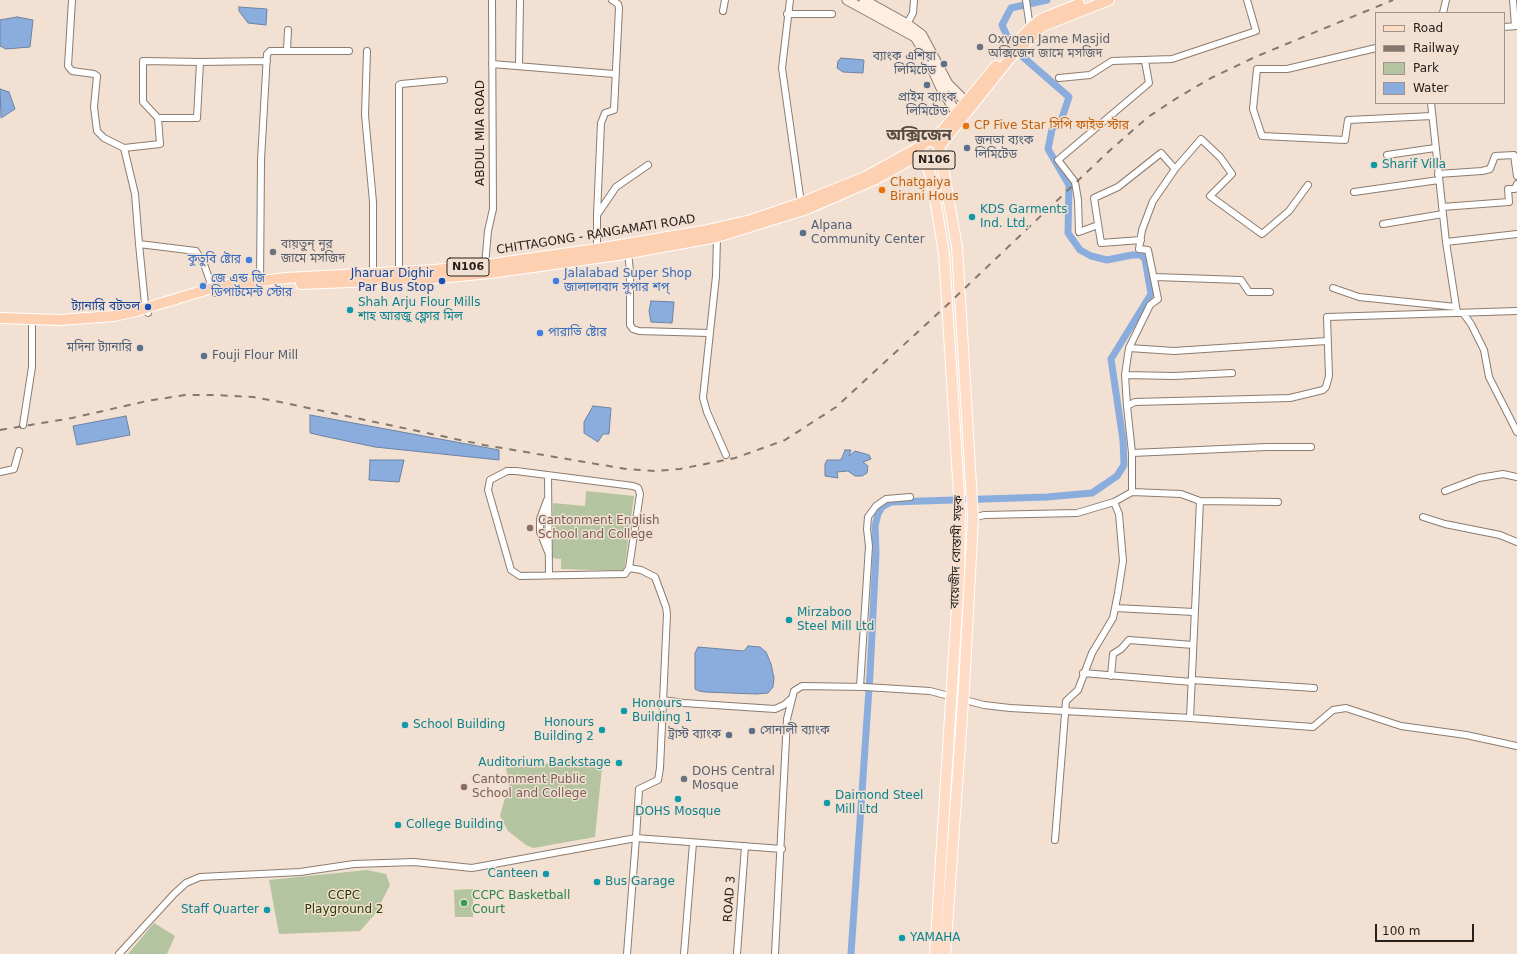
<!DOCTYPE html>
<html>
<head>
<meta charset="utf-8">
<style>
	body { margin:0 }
	#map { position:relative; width:1517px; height:954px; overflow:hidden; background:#f2e0d2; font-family:"DejaVu Sans",sans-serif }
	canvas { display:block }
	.legend { position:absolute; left:1375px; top:12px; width:130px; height:92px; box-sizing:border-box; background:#f2e0d2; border:1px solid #a19389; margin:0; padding:5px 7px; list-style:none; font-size:12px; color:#27201b }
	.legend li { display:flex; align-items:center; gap:8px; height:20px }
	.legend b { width:20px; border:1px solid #a19389 }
	.scale { position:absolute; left:1375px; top:924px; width:99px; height:18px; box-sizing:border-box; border:2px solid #27201b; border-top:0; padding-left:5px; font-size:12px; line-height:14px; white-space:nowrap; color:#27201b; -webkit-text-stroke:3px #f2e0d2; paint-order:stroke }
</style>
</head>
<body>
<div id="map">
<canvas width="1517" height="954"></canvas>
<ul class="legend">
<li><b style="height:5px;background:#fedcc5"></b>Road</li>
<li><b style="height:5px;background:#84786e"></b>Railway</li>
<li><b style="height:11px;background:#b4c4a0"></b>Park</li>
<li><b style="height:11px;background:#8aaddd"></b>Water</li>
</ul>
<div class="scale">100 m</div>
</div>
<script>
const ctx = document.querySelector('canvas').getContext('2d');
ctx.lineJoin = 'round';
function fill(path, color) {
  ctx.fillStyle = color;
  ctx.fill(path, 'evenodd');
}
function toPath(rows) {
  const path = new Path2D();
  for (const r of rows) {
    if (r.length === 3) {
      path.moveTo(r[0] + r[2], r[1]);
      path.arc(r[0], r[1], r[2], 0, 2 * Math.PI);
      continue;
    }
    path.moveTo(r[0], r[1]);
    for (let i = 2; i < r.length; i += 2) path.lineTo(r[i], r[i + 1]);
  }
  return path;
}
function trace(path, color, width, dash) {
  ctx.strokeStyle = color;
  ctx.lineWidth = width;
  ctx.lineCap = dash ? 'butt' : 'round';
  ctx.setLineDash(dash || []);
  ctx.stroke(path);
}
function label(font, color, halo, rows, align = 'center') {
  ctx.font = font + ' "DejaVu Sans","Noto Sans Bengali",sans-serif';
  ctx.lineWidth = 3;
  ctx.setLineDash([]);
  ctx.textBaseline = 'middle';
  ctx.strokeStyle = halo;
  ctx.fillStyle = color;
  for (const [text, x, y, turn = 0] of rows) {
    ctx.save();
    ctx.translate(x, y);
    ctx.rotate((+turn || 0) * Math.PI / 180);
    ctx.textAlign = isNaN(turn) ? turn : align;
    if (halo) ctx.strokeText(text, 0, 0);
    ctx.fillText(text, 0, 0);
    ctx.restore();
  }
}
const green = toPath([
	[586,491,634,496,624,571,561,569,561,559,552,558,553,503,585,506],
	[603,758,595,837,533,848,526,845,508,831,500,816,509,784,506,768],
	[367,870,386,874,390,885,375,914,360,931,279,934,269,880],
	[473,889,473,917,455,917,454,890],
	[154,923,175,936,167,954,128,954]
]);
const water = toPath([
	[239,7,267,9,266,25,248,23,239,11,239,7],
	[17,17,33,20,30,47,6,49,0,46,0,20,17,17],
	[841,58,864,60,863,73,843,72,837,68,838,61,841,58],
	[0,89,9,92,15,109,1,118,0,89],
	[651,301,674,302,672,323,651,322,649,311,651,301],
	[593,406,611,408,609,434,603,434,598,442,584,433,584,422,593,406],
	[310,415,499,450,499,460,375,447,323,436,310,433,310,415],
	[126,416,130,435,77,445,73,426,126,416],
	[845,450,851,450,849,456,855,451,869,455,871,459,863,462,868,466,867,473,862,476,855,476,848,471,837,472,838,478,825,476,825,464,827,460,841,460,845,450],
	[370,460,404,460,399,482,369,480,370,460],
	[748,646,760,647,766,652,771,664,774,678,773,687,768,693,756,694,705,692,699,691,695,689,695,653,698,647,744,651,748,646]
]);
const canal = toPath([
	[1008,38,1002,25,1011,8,1047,0],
	[851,954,870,674,876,553,875,526,878,514,882,507,891,502,1047,497,1092,493,1117,476,1124,465,1123,440,1111,359,1151,294,1145,259,1141,255,1132,255,1107,260,1091,256,1080,250,1068,233,1069,185,1048,149,1052,129,1062,118,1069,97,1023,57]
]);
const minor = toPath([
	[72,0,68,66,72,71,94,74,97,76,94,107,97,131,104,138,124,148,135,194,139,244,145,304,148,313],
	[790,0,782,68,801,203],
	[1026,0,1030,28],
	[1513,0,1515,26],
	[723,11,725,0],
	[1443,13,1446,0],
	[787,14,832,14],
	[907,24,913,13,914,0],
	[1504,27,1517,26],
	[1376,48,1287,69,1257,69,1253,109,1262,136,1345,140,1348,120,1432,116],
	[287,51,288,30],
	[367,51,365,115,373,202,373,275],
	[492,64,614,74],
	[519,65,520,0],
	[1059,78,1090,75,1112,61,1172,59,1256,31,1247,0],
	[1431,103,1446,242,1457,313],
	[158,118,143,102,143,61,200,62],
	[124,148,160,144,158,118,197,118,200,62,267,61],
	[1387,155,1435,148],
	[1438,174,1482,171,1490,169,1495,156,1514,155,1517,176],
	[1354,192,1439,180],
	[1442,207,1509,202,1508,189,1515,189,1517,184],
	[597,215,601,123,605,113,614,110,619,8,618,4,612,0],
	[1383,224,1443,214],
	[1098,225,1079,232,1078,200,1075,182,1058,160,1149,83,1145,61],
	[717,237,716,276,703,398,707,412,726,455],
	[1141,240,1101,243,1094,198,1118,187,1161,153,1175,169],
	[1446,242,1517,234],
	[139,244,196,251,204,264,214,293],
	[597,249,597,215,616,187,648,165],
	[628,253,630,271,630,325,633,329,639,331,709,333],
	[485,265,488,231,493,209,492,0],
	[399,271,399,85,401,84,444,80],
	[1155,277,1241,280,1249,292,1270,292],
	[260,284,261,160,267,54,270,51,349,51],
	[1333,288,1359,297,1456,307],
	[1463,313,1471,324,1484,350,1489,377,1517,432],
	[1129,348,1174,351,1327,341],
	[1125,375,1174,376,1232,373],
	[1127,406,1125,375,1129,348,1150,305,1158,299,1148,250,1139,249,1142,230,1153,201,1175,169,1201,139,1220,157,1232,174,1210,196,1262,234,1289,211,1308,185],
	[23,425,32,367,32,326],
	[1132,453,1267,447,1311,447],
	[507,471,516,471,633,486,638,488,640,494,629,568,625,574,520,576,511,570,488,490,490,480,507,471],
	[0,472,14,469,19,451],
	[548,475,549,575],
	[1445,491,1479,478,1503,474,1517,477],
	[1132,492,1181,494,1200,501],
	[547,500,540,519,540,532,548,552],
	[1278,502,1200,501,1190,718,1313,727,1333,710,1346,708,1401,726,1466,735,1517,746],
	[1423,517,1445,524,1500,535,1517,542],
	[973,518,984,515,1077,513,1114,502,1132,492,1132,453,1127,406,1135,402,1290,398,1323,390,1326,387,1329,376,1327,317,1517,311],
	[629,568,641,570,655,577,666,607,667,614,660,768,658,780,639,789,636,838,782,849],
	[1115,608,1194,612],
	[1083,673,1192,682],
	[1111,676,1113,654,1121,649,1129,640,1193,645],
	[1192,680,1314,688],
	[860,687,869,546,867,529,868,517,876,506,886,499,910,497],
	[663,700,684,703,775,709,784,705,792,698],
	[1055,840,1066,701,1078,690,1092,653,1113,618,1118,593,1123,561,1119,514,1114,502],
	[119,954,174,894,186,883,200,877,300,872,354,864,414,862,472,868,636,838,627,954],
	[684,954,693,843],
	[737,954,745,846],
	[775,954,787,719,794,691,802,686,865,687,930,691,984,705,1010,708,1190,718]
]);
const secondary = toPath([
	[847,0,915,37,924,51,941,88,957,114],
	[864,0,907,24,922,35,948,84,966,102]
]);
const primary = toPath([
	[940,151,957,247,973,518,964,688,945,954],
	[925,159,932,180,944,254,960,511,959,576,935,954]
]);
const trunk = toPath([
	[1012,48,1030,28,1041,19,1079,4],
	[931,141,943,130,996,66],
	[930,151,10],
	[939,147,1010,58,1043,26,1109,0],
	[301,284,438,278,490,273,618,255,717,237,807,209,876,179,910,160],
	[0,318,59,320,114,316,136,311,212,288,235,284,286,278,435,270,485,265,597,249,703,231,751,220,801,203,865,177,921,146]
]);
const rail = toPath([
	[0,430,72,418,147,401,185,395,215,395,253,397,280,402,484,445,626,469,655,471,680,469,735,458,785,440,836,407,946,306,1107,153,1148,117,1177,98,1211,78,1255,57,1393,0]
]);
const markers = [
	[980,47,4,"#6b7280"],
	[944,64,4,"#5c6f8a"],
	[927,85,4,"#5c6f8a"],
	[966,126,4,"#e8710a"],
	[967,148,4,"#5c6f8a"],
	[1374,165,4,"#0f9aa8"],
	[882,190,4,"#e8710a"],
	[972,217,4,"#0f9aa8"],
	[803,233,4,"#5c6f8a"],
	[273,252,4,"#6b7280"],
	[249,260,4,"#3f7fe0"],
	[442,281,4,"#1a4fb4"],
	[556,281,4,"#3f7fe0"],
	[203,286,4,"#3f7fe0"],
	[148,307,4,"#1a4fb4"],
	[350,310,4,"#0f9aa8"],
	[540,333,4,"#3f7fe0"],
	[140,348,4,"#5c6f8a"],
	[204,356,4,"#5c6f8a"],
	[530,528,4,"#8d6e63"],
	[789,620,4,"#0f9aa8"],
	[624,711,4,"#0f9aa8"],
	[405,725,4,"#0f9aa8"],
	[602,730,4,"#0f9aa8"],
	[752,731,4,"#5c6f8a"],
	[729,735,4,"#5c6f8a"],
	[619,763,4,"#0f9aa8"],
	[684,779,4,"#6b7280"],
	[464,787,4,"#8d6e63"],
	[678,799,4,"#0f9aa8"],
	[827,803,4,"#0f9aa8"],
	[398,825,4,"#0f9aa8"],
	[546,874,4,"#0f9aa8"],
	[597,882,4,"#0f9aa8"],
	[464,903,4,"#2e9e5b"],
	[267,910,4,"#0f9aa8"],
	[902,938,4,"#0f9aa8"]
];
const shields = [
	[934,160,42],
	[468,267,42]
];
const shieldNames = [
	["N106",934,160],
	["N106",468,267]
];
const worshipNames = [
	["Oxygen Jame Masjid",988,40],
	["অক্সিজেন জামে মসজিদ",988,54],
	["বায়তুন্ নুর",281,245],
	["জামে মসজিদ",281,259],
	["DOHS Central",692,772],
	["Mosque",692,786]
];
const serviceNames = [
	["ব্যাংক এশিয়া",936,57,"right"],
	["লিমিটেড",936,71,"right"],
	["প্রাইম ব্যাংক",927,98,"center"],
	["লিমিটেড",927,112,"center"],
	["জনতা ব্যংক",975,141],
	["লিমিটেড",975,155],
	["Alpana",811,226],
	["Community Center",811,240],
	["মদিনা ট্যানারি",132,348,"right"],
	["Fouji Flour Mill",212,356],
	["সোনালী ব্যাংক",760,731],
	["ট্রাস্ট ব্যাংক",721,735,"right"]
];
const foodNames = [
	["CP Five Star সিপি ফাইভ স্টার",974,126],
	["Chatgaiya",890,183],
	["Birani Hous",890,197]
];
const streetNames = [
	["ABDUL MIA ROAD",481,133,-90],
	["CHITTAGONG - RANGAMATI ROAD",596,235,-9],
	["বায়েজীদ বোস্তামী সড়ক",957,552,-88],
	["ROAD 3",730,899,-86]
];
const cultureNames = [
	["Sharif Villa",1382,165],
	["KDS Garments",980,210],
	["Ind. Ltd.",980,224],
	["Shah Arju Flour Mills",358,303],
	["শাহ আরজু ফ্লোর মিল",358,317],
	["Mirzaboo",797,613],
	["Steel Mill Ltd",797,627],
	["Honours",632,704],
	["Building 1",632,718],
	["Honours",594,723,"right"],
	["Building 2",594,737,"right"],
	["School Building",413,725],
	["Auditorium Backstage",611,763,"right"],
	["Daimond Steel",835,796],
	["Mill Ltd",835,810],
	["DOHS Mosque",678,812,"center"],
	["College Building",406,825],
	["Canteen",538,874,"right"],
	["Bus Garage",605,882],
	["Staff Quarter",259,910,"right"],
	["YAMAHA",910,938]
];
const shopNames = [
	["কুতুবি ষ্টোর",241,260,"right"],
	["Jalalabad Super Shop",564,274],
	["জালালাবাদ সুপার শপ্",564,288],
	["জে এন্ড জি",211,279],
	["ডিপার্টমেন্ট স্টোর",211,293],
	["পারাভি ষ্টোর",548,333]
];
const transitNames = [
	["Jharuar Dighir",434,274],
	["Par Bus Stop",434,288],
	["ট্যানারি বটতল",140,307]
];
const educationNames = [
	["Cantonment English",538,521],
	["School and College",538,535],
	["Cantonment Public",472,780],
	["School and College",472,794]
];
const parkNames = [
	["CCPC",344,896],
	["Playground 2",344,910]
];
const leisureNames = [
	["CCPC Basketball",472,896],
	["Court",472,910]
];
const districtNames = [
	["অক্সিজেন",919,136]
];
fill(green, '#b4c4a0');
fill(water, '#8aaddd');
trace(water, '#6c83a3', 1);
trace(canal, '#8aaddd', 7);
trace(minor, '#8c7c6f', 8);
trace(secondary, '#8c7c6f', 11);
trace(primary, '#fff', 12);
trace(trunk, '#fff', 12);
trace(minor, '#fff', 6);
trace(secondary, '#feeee2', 9);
trace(primary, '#fedcc5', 10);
trace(trunk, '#fed0b2', 10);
trace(rail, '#84786e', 2, [7, 7]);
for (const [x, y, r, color] of markers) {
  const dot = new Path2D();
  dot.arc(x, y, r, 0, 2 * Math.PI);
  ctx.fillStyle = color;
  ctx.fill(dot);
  trace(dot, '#f2e0d2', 1.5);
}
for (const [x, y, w] of shields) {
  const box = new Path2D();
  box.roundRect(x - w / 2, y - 9, w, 18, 3);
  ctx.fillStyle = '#f2e0d2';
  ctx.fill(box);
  trace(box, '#27201b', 1);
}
label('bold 11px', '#27201b', null, shieldNames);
label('12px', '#5b616d', '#f2e0d2', worshipNames, 'left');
label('12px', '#4e5e75', '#f2e0d2', serviceNames, 'left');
label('12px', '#c56008', '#f2e0d2', foodNames, 'left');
label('12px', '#27201b', '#f2e0d2', streetNames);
label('12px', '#0d838f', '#f2e0d2', cultureNames, 'left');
label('12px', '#366cbe', '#f2e0d2', shopNames, 'left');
label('12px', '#164399', '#f2e0d2', transitNames, 'right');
label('12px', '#785e54', '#f2e0d2', educationNames, 'left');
label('12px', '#283c00', '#f2e0d2', parkNames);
label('12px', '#27864d', '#f2e0d2', leisureNames, 'left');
label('bold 16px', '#57493d', '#f2e0d2', districtNames);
</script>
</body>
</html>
